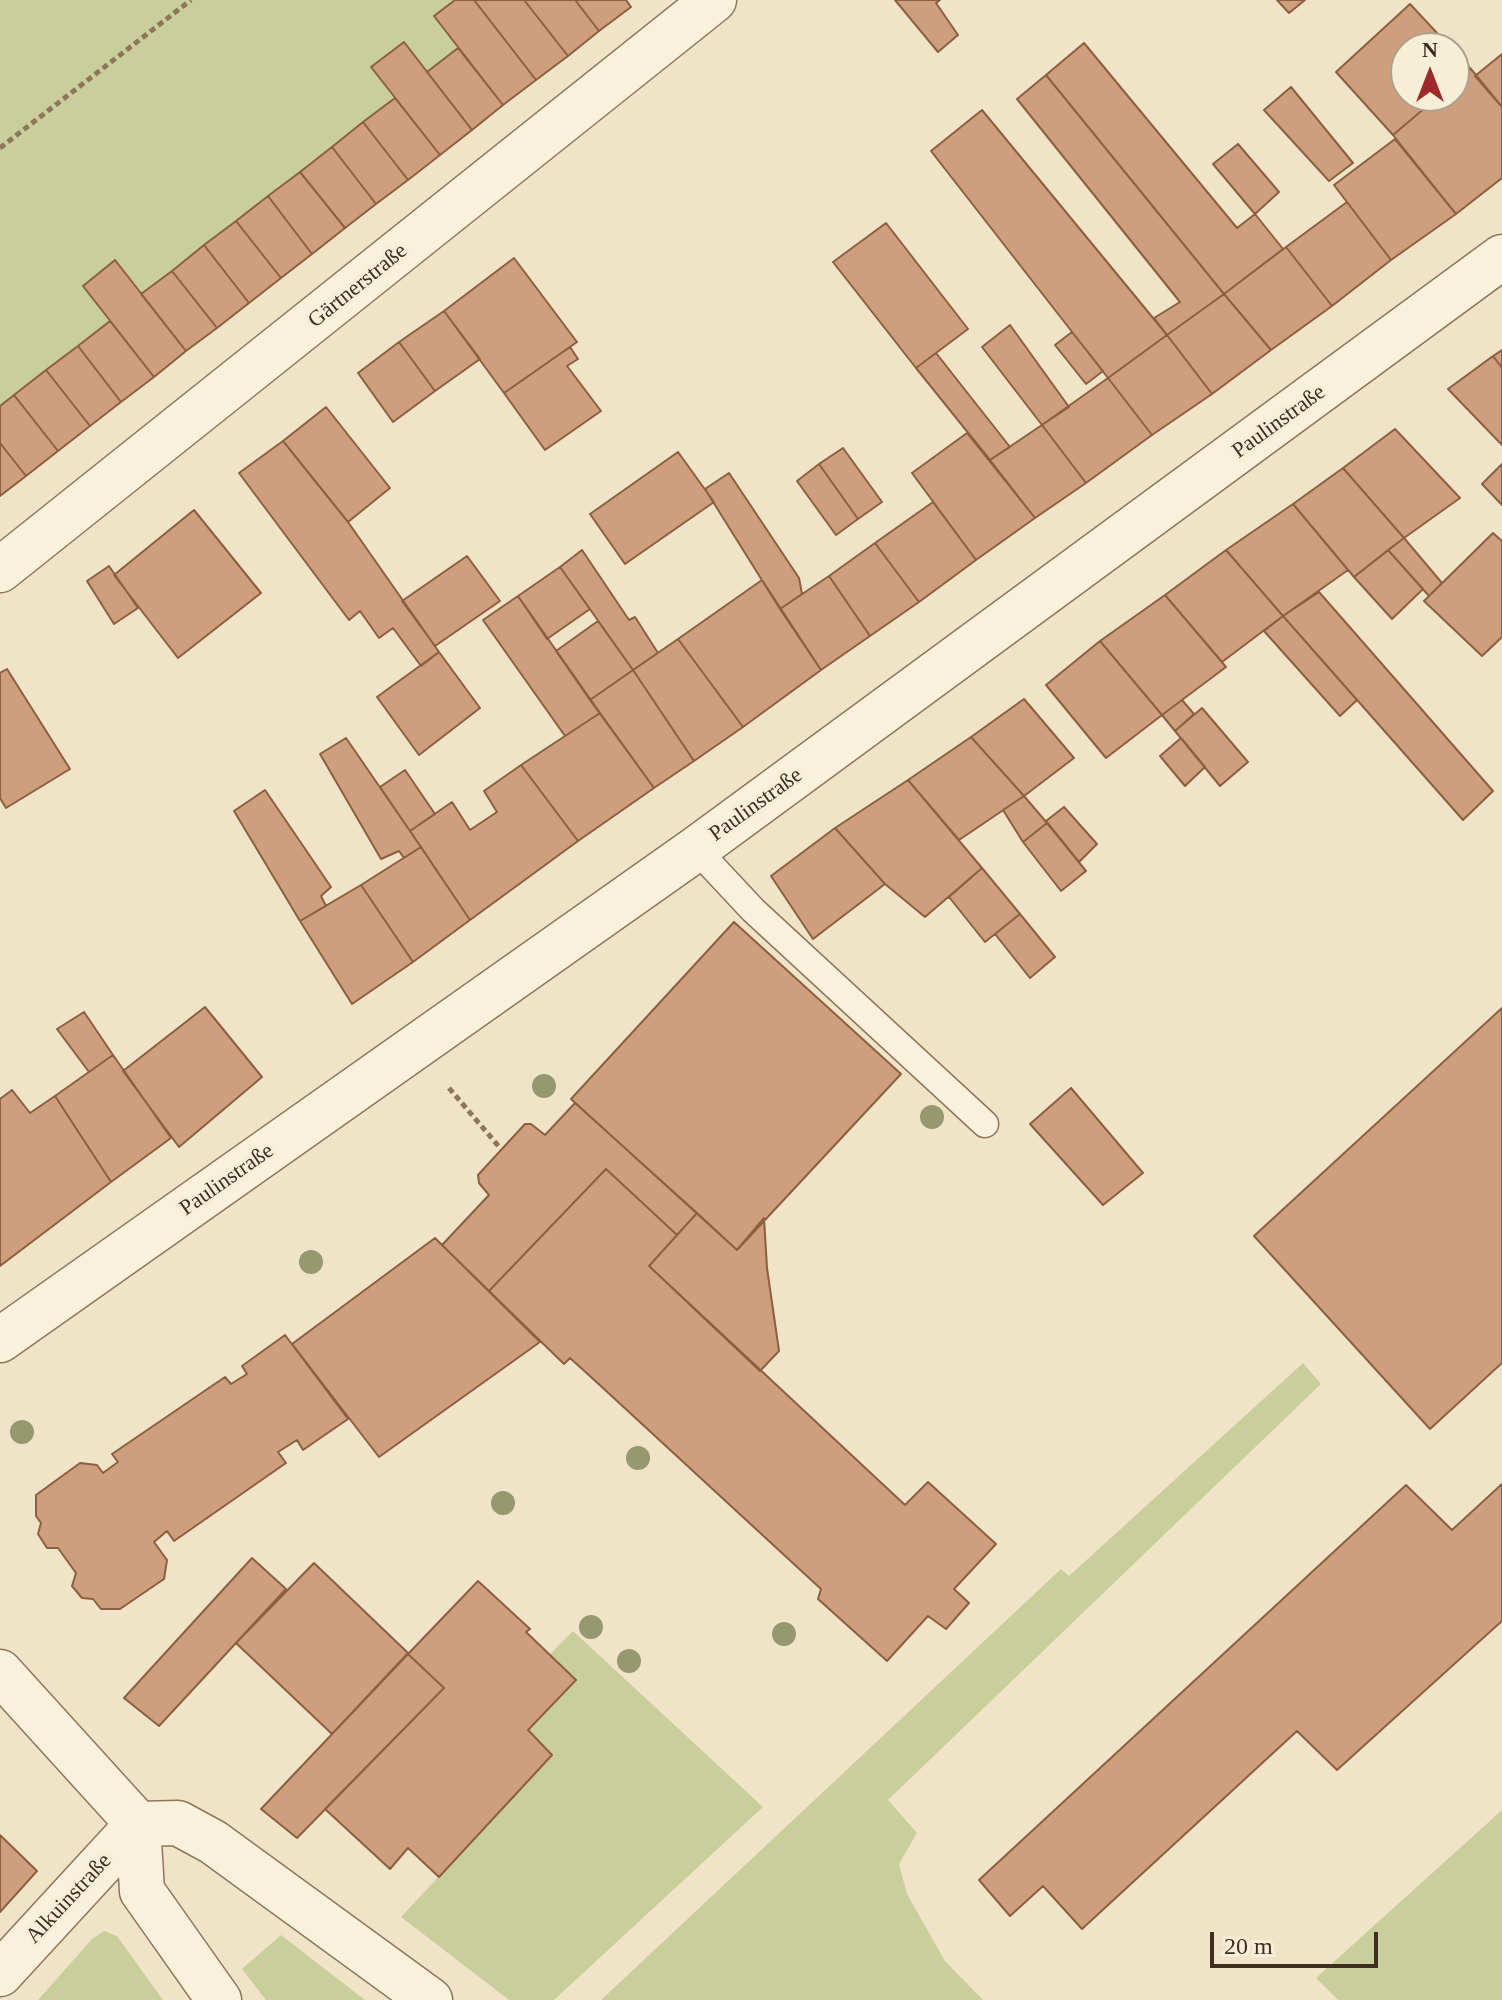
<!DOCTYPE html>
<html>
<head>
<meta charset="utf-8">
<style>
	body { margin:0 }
	#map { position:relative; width:1502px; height:2000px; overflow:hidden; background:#f0e4c8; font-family:"Times New Roman",serif }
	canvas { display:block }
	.north { position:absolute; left:1390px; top:32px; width:80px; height:80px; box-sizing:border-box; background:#f7eed8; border:2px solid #ada18e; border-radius:50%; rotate:0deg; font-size:22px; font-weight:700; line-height:32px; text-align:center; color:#3d2e20 }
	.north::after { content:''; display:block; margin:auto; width:28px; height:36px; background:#9e2a2b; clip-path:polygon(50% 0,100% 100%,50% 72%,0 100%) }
	.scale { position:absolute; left:1210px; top:1932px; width:168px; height:36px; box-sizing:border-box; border:4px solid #3d2e20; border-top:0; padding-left:10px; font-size:24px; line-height:28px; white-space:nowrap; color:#3d2e20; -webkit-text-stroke:6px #f7eed8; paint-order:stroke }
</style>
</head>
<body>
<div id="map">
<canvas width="1502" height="2000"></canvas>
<div class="north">N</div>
<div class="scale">20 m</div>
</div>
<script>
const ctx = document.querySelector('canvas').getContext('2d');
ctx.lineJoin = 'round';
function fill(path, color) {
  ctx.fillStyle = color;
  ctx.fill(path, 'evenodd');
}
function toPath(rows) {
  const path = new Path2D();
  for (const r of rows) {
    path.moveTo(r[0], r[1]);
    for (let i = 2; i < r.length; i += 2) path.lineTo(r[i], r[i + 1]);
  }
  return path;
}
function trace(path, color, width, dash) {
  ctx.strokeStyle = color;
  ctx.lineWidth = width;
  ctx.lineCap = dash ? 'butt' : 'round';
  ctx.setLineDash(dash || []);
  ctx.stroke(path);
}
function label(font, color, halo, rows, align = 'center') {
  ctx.font = font + ' "Times New Roman",serif';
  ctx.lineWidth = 7;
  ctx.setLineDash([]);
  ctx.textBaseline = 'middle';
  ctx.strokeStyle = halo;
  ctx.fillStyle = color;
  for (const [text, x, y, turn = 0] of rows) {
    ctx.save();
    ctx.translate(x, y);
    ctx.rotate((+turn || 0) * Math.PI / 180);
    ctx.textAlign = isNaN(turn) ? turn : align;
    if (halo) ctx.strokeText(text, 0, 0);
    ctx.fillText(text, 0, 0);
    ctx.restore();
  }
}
const green = toPath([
	[0,0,455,0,434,16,458,48,427,72,403,42,372,67,395,98,141,294,114,261,83,286,110,321,0,406],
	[1303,1363,1321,1384,888,1800,917,1833,899,1864,907,1894,945,1961,983,2000,601,2000,1061,1569,1069,1576],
	[573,1631,763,1807,554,2000,509,2000,401,1917,552,1755,528,1730,576,1680,550,1654],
	[1502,1810,1502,2000,1338,2000,1316,1978],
	[104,1931,117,1936,163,2000,38,2000,92,1939],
	[281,1935,365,2000,266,2000,242,1969]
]);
const building = toPath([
	[455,0,474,0,536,80,503,105,434,16,455,0],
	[474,0,524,0,568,56,536,80,474,0],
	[524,0,575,0,599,31,568,56,524,0],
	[575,0,626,0,631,7,599,31,575,0],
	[895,0,940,0,936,3,958,35,938,52,895,0],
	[1277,0,1305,0,1289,13,1277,0],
	[1410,4,1451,48,1406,48,1406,96,1439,96,1393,135,1336,72,1410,4],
	[404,42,472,130,440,155,371,67,404,42],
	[1084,43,1237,228,1255,214,1283,249,1224,294,1046,75,1084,43],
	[458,48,503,105,472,130,427,72,458,48],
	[1454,51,1471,69,1454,83,1454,51],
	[1502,54,1502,107,1475,76,1502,54],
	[1471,69,1502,107,1502,178,1456,214,1393,135,1439,96,1454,96,1454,83,1471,69],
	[1046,75,1224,294,1167,335,1154,318,1180,302,1017,99,1046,75],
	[1291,87,1353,163,1329,181,1264,110,1291,87],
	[395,98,440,155,408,180,363,122,395,98],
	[982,110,1167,335,1108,378,931,151,982,110],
	[363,122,408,180,376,204,332,147,363,122],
	[1395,139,1456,214,1391,260,1334,185,1395,139],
	[1238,144,1279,192,1255,214,1213,164,1238,144],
	[332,147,376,204,345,228,300,172,332,147],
	[300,172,345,228,312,254,268,196,300,172],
	[268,196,312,254,281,278,236,221,268,196],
	[1347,202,1391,260,1332,306,1286,247,1347,202],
	[236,221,281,278,249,303,204,245,236,221],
	[886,223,968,329,916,368,833,262,886,223],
	[204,245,249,303,217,328,172,271,204,245],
	[1286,247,1332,306,1271,350,1224,294,1286,247],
	[514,258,577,342,504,393,444,311,514,258],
	[115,260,186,351,154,377,83,286,115,260],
	[172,271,217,328,186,351,141,294,172,271],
	[1224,294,1271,350,1212,394,1167,335,1224,294],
	[444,311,480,359,435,391,399,342,444,311],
	[110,321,154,377,121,402,78,346,110,321],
	[1010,325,1069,407,1042,425,982,347,1010,325],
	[1072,332,1103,371,1086,384,1055,345,1072,332],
	[1167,335,1212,394,1152,435,1108,378,1167,335],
	[399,342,435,391,393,422,358,373,399,342],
	[78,346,121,402,90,426,46,370,78,346],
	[570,347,578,359,567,366,601,411,545,450,504,393,570,347],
	[1502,350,1502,368,1493,356,1502,350],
	[936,353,1010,447,990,460,916,368,936,353],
	[1493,356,1502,368,1502,445,1448,389,1493,356],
	[46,370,90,426,58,451,14,395,46,370],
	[1108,378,1152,435,1086,483,1042,425,1108,378],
	[14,395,58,451,26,476,0,443,0,406,14,395],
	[326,407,390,488,348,522,283,441,326,407],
	[1042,425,1086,483,1035,518,990,460,1042,425],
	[1395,429,1460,498,1404,538,1343,468,1395,429],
	[967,433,1035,518,976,560,912,473,967,433],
	[283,441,348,522,439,652,421,666,393,628,379,638,360,611,349,620,239,473,283,441],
	[0,443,26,476,0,496,0,443],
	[843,448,882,502,858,519,819,464,843,448],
	[678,452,714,502,625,564,590,514,678,452],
	[819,464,858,519,836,535,797,481,819,464],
	[1502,464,1502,505,1482,484,1502,464],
	[1343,468,1404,538,1354,577,1293,504,1343,468],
	[729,473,799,578,802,594,780,609,705,489,729,473],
	[933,502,976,560,919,602,875,543,933,502],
	[1293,504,1348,570,1283,616,1226,550,1293,504],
	[194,510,261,593,178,658,114,575,194,510],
	[1493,533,1502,541,1502,637,1482,656,1424,601,1493,533],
	[1404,538,1442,583,1429,596,1388,550,1404,538],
	[875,543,919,602,870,636,829,576,875,543],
	[582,550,629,620,635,617,658,653,633,670,560,567,582,550],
	[1226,550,1283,616,1222,662,1165,595,1226,550],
	[1388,550,1423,589,1392,619,1354,577,1388,550],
	[467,556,500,601,435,646,402,601,467,556],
	[109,566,138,608,114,624,87,581,109,566],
	[560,567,590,609,547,639,518,596,560,567],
	[829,576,870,636,821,670,780,609,829,576],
	[762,580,821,670,743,727,678,639,762,580],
	[1319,592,1493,791,1463,820,1283,616,1319,592],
	[1165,595,1226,667,1162,715,1100,641,1165,595],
	[518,596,600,713,565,736,483,620,518,596],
	[1283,616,1357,700,1340,716,1264,631,1283,616],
	[598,621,633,670,590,700,556,651,598,621],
	[678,639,743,727,694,761,633,670,678,639],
	[1100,641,1162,715,1106,758,1046,685,1100,641],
	[439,652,480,708,419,755,377,697,439,652],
	[7,669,70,769,6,808,0,798,0,673,7,669],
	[633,670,694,761,654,788,590,700,633,670],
	[1024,699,1074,758,1024,796,971,737,1024,699],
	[1182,700,1194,714,1175,731,1162,715,1182,700],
	[1202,708,1248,762,1220,786,1175,731,1202,708],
	[600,713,654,788,578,841,521,765,600,713],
	[971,737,1024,796,959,840,908,780,971,737],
	[346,738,421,847,404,858,399,851,381,859,320,754,346,738],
	[1181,738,1205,767,1185,786,1160,756,1181,738],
	[521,765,578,841,470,920,410,831,452,802,470,830,497,812,484,791,521,765],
	[405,770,435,814,410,831,380,787,405,770],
	[908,780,982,868,925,917,885,884,835,828,908,780],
	[265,790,331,887,321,896,326,906,300,921,234,811,265,790],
	[1024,796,1047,823,1023,842,1003,810,1024,796],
	[1064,807,1097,844,1079,862,1046,821,1064,807],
	[1047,823,1086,871,1061,891,1023,842,1047,823],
	[835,828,885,884,813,939,771,876,835,828],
	[421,847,470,920,413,962,361,885,421,847],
	[982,868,1020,914,985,942,949,897,982,868],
	[361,885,413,962,352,1004,300,921,361,885],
	[1020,914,1055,957,1030,978,995,934,1020,914],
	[734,922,901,1074,737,1250,571,1099,734,922],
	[205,1007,262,1077,179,1147,123,1071,205,1007],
	[1502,1008,1502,1363,1430,1429,1254,1236,1502,1008],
	[84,1012,113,1055,89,1072,57,1029,84,1012],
	[113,1055,171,1138,111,1182,55,1096,113,1055],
	[1071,1088,1143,1173,1103,1205,1030,1124,1071,1088],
	[12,1090,30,1113,55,1096,111,1182,0,1266,0,1099,12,1090],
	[575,1103,697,1213,677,1235,606,1169,489,1291,442,1245,489,1195,479,1183,478,1175,525,1124,531,1124,545,1135,575,1103],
	[606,1169,677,1235,649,1266,905,1505,928,1482,996,1544,954,1589,969,1603,946,1629,928,1616,887,1661,818,1599,821,1589,591,1377,570,1358,564,1364,489,1291,606,1169],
	[697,1213,737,1250,764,1218,767,1268,779,1351,760,1371,649,1266,697,1213],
	[435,1238,540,1342,379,1457,292,1344,435,1238],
	[285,1335,348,1419,303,1450,297,1440,278,1452,286,1463,174,1541,167,1531,154,1542,167,1560,164,1579,120,1609,101,1609,93,1599,82,1598,72,1586,76,1573,58,1548,47,1548,38,1534,41,1523,36,1516,36,1495,80,1463,97,1465,103,1473,118,1462,112,1454,225,1377,231,1384,247,1374,242,1366,285,1335],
	[1502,1484,1502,1621,1337,1770,1297,1731,1082,1929,1043,1886,1010,1916,979,1880,1406,1485,1452,1530,1502,1484],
	[252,1558,286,1589,159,1726,124,1698,252,1558],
	[314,1563,408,1653,332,1734,236,1643,314,1563],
	[478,1581,530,1629,526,1632,576,1680,528,1730,552,1755,439,1877,408,1848,390,1869,325,1809,444,1688,408,1654,478,1581],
	[408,1654,444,1688,297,1838,261,1809,408,1654],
	[0,1835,37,1871,0,1912,0,1835]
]);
const path = toPath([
	[0,148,191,0],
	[449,1088,501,1149]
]);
const lane = toPath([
	[696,849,753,910,985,1124]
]);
const street = toPath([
	[0,570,714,0],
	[0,1340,696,849,1502,257],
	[0,1672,138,1824,178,1823,213,1842,430,2000],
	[138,1824,142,1891,219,2000],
	[0,1974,138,1824]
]);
const trees = [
	[544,1086],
	[932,1117],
	[311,1262],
	[22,1432],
	[638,1458],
	[503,1503],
	[591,1627],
	[784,1634],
	[629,1661]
];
const streetNames = [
	["Gärtnerstraße",358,286,-39],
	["Paulinstraße",1279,422,-36],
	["Paulinstraße",756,805,-36],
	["Paulinstraße",227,1180,-35],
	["Alkuinstraße",69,1899,-47]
];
fill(green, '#c9cf9b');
fill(building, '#cf9f7d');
trace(building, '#8d5f41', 2);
trace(lane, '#8d765c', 29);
trace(street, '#8d765c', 47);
trace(path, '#8d765c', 5, [6, 4]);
trace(lane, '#faf1dc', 26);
trace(street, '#faf1dc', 44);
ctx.fillStyle = '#96986f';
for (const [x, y] of trees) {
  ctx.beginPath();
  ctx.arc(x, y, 12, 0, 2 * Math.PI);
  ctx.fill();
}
label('22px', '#3d2e20', '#f7eed8', streetNames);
</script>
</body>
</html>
